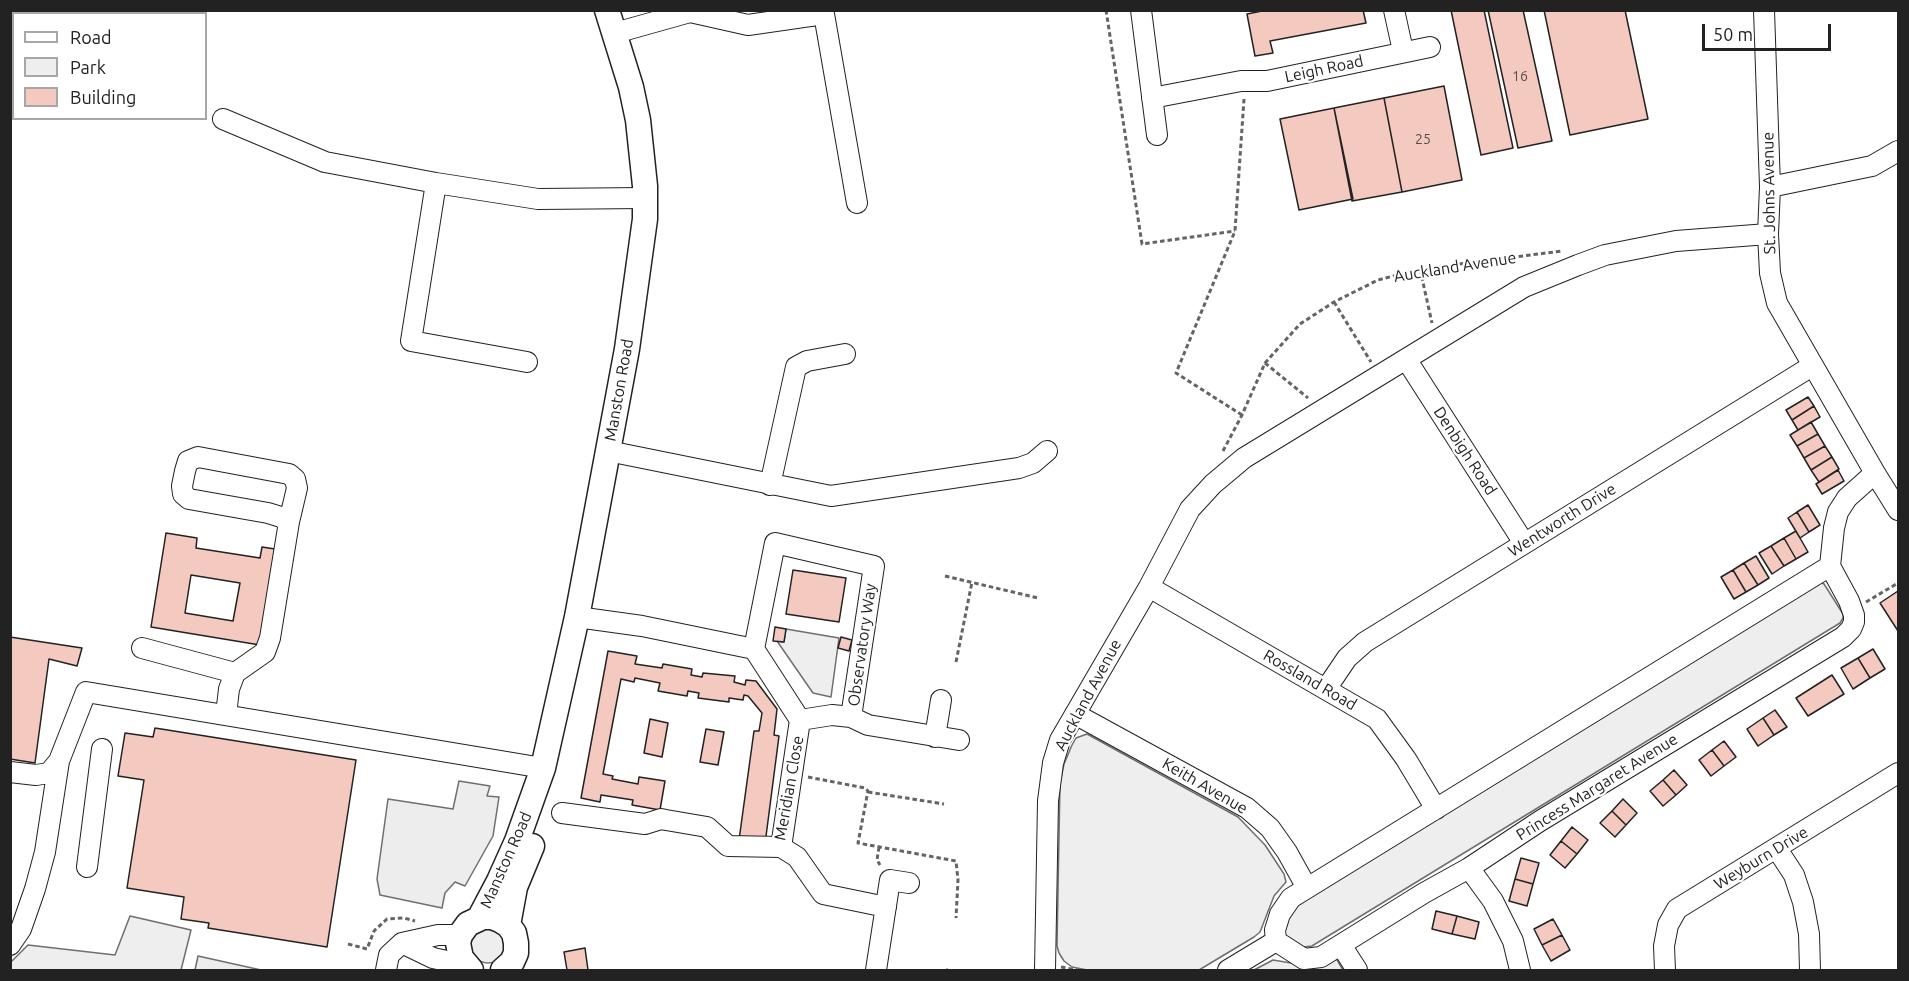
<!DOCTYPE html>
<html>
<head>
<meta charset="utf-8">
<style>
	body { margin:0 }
	#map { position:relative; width:1909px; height:981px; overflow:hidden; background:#fff; font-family:Ubuntu,sans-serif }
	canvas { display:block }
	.frame { position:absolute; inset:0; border:12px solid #222; pointer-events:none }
	.legend { position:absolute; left:12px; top:12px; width:195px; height:108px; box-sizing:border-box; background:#fff; border:2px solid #a7a7a7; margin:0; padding:8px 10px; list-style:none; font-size:18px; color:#222 }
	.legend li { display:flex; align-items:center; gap:12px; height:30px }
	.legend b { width:30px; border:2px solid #a7a7a7 }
	.scale { position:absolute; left:1702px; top:24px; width:129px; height:27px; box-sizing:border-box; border:3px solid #222; border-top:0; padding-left:8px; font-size:18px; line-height:21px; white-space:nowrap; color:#222; -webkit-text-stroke:4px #fff; paint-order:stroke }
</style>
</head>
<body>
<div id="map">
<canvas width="1909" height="981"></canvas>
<div class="frame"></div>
<ul class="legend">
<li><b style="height:8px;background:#fff"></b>Road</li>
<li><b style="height:16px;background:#eee"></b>Park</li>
<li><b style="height:16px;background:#f3c9c0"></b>Building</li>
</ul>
<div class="scale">50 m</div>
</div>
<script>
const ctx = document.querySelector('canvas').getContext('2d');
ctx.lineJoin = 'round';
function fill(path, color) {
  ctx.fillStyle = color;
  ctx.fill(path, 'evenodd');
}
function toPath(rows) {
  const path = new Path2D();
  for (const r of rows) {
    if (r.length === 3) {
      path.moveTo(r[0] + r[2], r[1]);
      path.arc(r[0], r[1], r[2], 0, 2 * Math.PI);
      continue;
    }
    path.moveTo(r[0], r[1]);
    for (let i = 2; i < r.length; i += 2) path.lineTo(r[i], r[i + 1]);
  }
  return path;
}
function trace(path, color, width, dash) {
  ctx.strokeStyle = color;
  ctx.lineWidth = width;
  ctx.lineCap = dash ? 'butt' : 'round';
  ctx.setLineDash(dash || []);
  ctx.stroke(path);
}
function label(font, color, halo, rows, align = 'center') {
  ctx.font = font + ' Ubuntu,sans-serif';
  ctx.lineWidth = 4.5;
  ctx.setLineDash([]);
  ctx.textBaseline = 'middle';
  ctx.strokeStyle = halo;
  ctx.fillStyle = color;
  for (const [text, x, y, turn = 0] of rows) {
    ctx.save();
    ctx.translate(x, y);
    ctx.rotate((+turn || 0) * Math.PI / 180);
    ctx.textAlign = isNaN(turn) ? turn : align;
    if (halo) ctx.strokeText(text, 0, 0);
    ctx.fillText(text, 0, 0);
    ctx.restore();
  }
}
const green = toPath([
	[1820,582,1824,584,1843,614,1843,618,1840,623,1320,941,1312,946,1303,947,1286,936,1282,927,1287,910,1820,582],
	[786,629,839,638,831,697,813,693,777,641,784,642,786,629],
	[1087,734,1238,817,1265,845,1284,874,1286,882,1274,896,1260,932,1254,937,1199,970,1087,970,1072,967,1064,961,1059,953,1057,946,1060,783,1064,764,1072,745,1076,738,1087,734],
	[130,916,191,930,181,970,11,970,11,962,28,945,115,955,130,916],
	[488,946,17],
	[1336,958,1343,970,1254,970,1273,960,1303,965,1336,958]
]);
const parking = toPath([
	[459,781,490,786,487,796,499,797,493,836,465,886,455,882,445,893,442,908,380,895,377,879,388,799,453,809,459,781],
	[198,956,261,970,195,970,198,956]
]);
const building = toPath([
	[1267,10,1363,10,1366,23,1270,41,1273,53,1255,56,1247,14,1267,10],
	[1451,10,1484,10,1513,148,1481,155,1451,10],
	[1488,10,1523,10,1552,141,1518,148,1488,10],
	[1544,10,1625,10,1648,119,1570,135,1544,10],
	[1444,86,1462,180,1402,192,1384,98,1444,86],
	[1384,98,1402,192,1352,201,1334,108,1384,98],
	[1334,108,1353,199,1299,210,1280,119,1334,108],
	[1808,397,1814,406,1792,420,1786,410,1808,397],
	[1814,406,1820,417,1798,430,1792,420,1814,406],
	[1811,422,1818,434,1797,446,1790,435,1811,422],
	[1818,434,1825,446,1804,458,1797,446,1818,434],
	[1825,446,1832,457,1811,470,1804,458,1825,446],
	[1832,457,1839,469,1819,482,1811,470,1832,457],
	[1838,470,1844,481,1822,494,1816,484,1838,470],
	[1808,505,1820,525,1809,532,1797,512,1808,505],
	[1797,512,1809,532,1800,538,1788,518,1797,512],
	[1796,531,1808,552,1796,559,1784,538,1796,531],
	[166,533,197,538,196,548,260,558,262,547,275,549,260,645,151,627,166,533],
	[191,575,240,583,233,621,185,613,191,575],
	[1784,538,1796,559,1784,566,1771,546,1784,538],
	[1771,546,1784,566,1772,574,1759,553,1771,546],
	[1756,556,1769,578,1758,585,1744,563,1756,556],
	[1744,563,1758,585,1746,592,1733,570,1744,563],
	[793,570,846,578,839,622,786,614,793,570],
	[1733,570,1746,592,1734,599,1721,577,1733,570],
	[1898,591,1898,631,1880,603,1898,591],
	[775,627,786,629,784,642,773,641,775,627],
	[10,637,82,648,77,666,49,659,35,763,10,759,10,637],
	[841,637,852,640,849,651,838,648,841,637],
	[1873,649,1885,669,1870,678,1858,658,1873,649],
	[608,651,637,656,635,664,662,668,663,664,692,669,691,675,702,677,703,673,735,676,734,682,745,685,746,680,756,681,777,709,774,735,779,736,765,844,739,840,754,731,759,731,762,713,748,696,744,695,743,700,729,698,729,702,698,698,699,693,688,691,687,696,658,691,660,683,635,678,634,682,621,679,603,774,613,776,612,779,638,784,639,777,665,781,660,810,632,805,633,800,601,795,600,802,581,798,608,651],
	[1858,658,1870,678,1853,689,1841,668,1858,658],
	[1832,675,1844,694,1808,716,1796,698,1832,675],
	[1775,710,1787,727,1774,735,1763,718,1775,710],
	[1763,718,1774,735,1758,746,1747,729,1763,718],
	[650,719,668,723,662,757,644,753,650,719],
	[155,728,356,760,327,947,208,928,209,923,181,919,184,897,127,888,144,780,118,776,125,733,153,737,155,728],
	[706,729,724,732,718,765,700,762,706,729],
	[1724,741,1736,757,1724,766,1712,750,1724,741],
	[1712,750,1724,766,1711,776,1699,760,1712,750],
	[1674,770,1687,785,1676,795,1663,780,1674,770],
	[1663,780,1676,795,1663,806,1650,791,1663,780],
	[1623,799,1637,813,1626,825,1612,811,1623,799],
	[1612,811,1626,825,1615,837,1600,823,1612,811],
	[1572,827,1588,840,1577,854,1561,841,1572,827],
	[1561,841,1577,854,1565,868,1550,855,1561,841],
	[1521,858,1539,863,1533,884,1515,879,1521,858],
	[1515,879,1533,884,1527,906,1509,901,1515,879],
	[1436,911,1457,916,1452,934,1432,929,1436,911],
	[1457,916,1479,922,1475,939,1452,934,1457,916],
	[1553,919,1562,935,1542,945,1534,929,1553,919],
	[1562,935,1570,950,1551,961,1542,945,1562,935],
	[585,948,588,970,567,970,564,952,585,948]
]);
const path = toPath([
	[1106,10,1142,244,1235,231],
	[1420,269,1432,323],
	[1334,302,1371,362],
	[1265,363,1308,398],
	[1242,415,1176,373,1235,231,1244,99],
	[1223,451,1242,415,1265,363,1300,324,1334,302,1378,280,1420,269,1562,251],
	[945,576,1038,598],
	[1866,602,1898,583],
	[956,662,972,582],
	[808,777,865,788,868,791,858,843,956,861,958,880,956,918],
	[868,792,944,804],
	[879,847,877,860,880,865],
	[348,944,367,949,374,931,387,919,404,918,415,921],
	[1061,967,1077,970],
	[947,970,948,969]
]);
const minor = toPath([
	[1141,10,1157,135],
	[1394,10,1403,51],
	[1764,10,1770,187,1768,234,1770,273,1777,303,1875,473,1898,510],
	[615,33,690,12,748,25,824,14,857,203],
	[1152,98,1241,81,1267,81,1430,47],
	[223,119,325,162,436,183,538,199,645,198],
	[436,183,411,341,527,362],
	[1770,187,1872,166,1898,151],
	[1406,359,1524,543],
	[608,451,831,496,1019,468,1033,463,1047,451],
	[770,485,796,367,807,361,845,354],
	[1830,566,1291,898,1280,914,1275,930,1276,941,1304,959,1321,957,1424,893,1469,868,1540,821,1843,637,1851,629,1854,622,1854,615,1849,601,1830,566,1834,528,1838,512,1847,498,1875,473],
	[1149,587,1377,719,1406,759,1436,809],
	[142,648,235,673],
	[754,649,775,543,874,566,851,717],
	[1326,689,1347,658,1365,642,1812,366],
	[1075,714,1247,808,1270,828,1287,852,1307,888],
	[226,715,229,689,235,673,265,652,270,638,289,522,297,488,295,479,289,474,198,457,188,461,185,471,182,486,183,494,189,499,268,513,281,517,289,522],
	[800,720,832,715,851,717,868,725,959,740],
	[935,737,941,700],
	[10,772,36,775,49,773,59,761,86,692,543,768],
	[562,813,645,824,661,819,666,820,707,827,728,846,781,847,800,720,754,649,642,626,577,617],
	[781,847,797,857,823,894,886,907],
	[1777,849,1794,875,1803,902,1809,934,1810,970],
	[87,867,102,749],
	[1469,868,1493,901,1513,941,1520,970],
	[402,943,433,958,465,965],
	[10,945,21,929,35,889,45,852,59,761],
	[1341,945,1357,970],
	[386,970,389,955,402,943,438,935,460,935],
	[876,970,890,880,909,883],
	[1045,970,1048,801,1053,763,1060,740,1149,587,1190,509,1213,484,1244,458,1524,287,1578,265,1605,255,1676,241,1768,234],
	[1228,970,1276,941],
	[1665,970,1664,946,1668,925,1677,909,1898,773]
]);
const major = toPath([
	[480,917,499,881,517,841,543,768,577,617,627,349,645,219,645,186,638,120,631,87,607,10],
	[508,925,515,887,532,846],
	[471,970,461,958,458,943,460,935,468,924,483,917,492,917,500,920,508,925,514,933,516,943,516,953,512,962,503,970]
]);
const numberNames = [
	["16",1520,76],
	["25",1423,139]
];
const streetNames = [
	["Leigh Road",1324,69,-12],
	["St. Johns Avenue",1769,193,-91],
	["Auckland Avenue",1455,267,-9],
	["Manston Road",619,390,-80],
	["Denbigh Road",1465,451,57],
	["Wentworth Drive",1562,520,-32],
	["Observatory Way",862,645,-82],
	["Rossland Road",1310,680,30],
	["Auckland Avenue",1088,695,-62],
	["Keith Avenue",1205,786,30],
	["Princess Margaret Avenue",1597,787,-32],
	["Meridian Close",789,788,-80],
	["Weyburn Drive",1761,858,-31],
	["Manston Road",506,860,-66]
];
fill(green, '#eee');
trace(green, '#6f6f6f', 1.5);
fill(parking, '#ededed');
trace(parking, '#6f6f6f', 1.5);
fill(building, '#f3c9c0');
trace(building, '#222', 1.5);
trace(minor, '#222', 22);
trace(major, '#222', 27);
trace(path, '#646464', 3, [4.5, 3]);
trace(minor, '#fff', 20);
trace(major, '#fff', 24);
label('14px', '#564c4a', null, numberNames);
label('16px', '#222', '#fff', streetNames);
</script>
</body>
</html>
